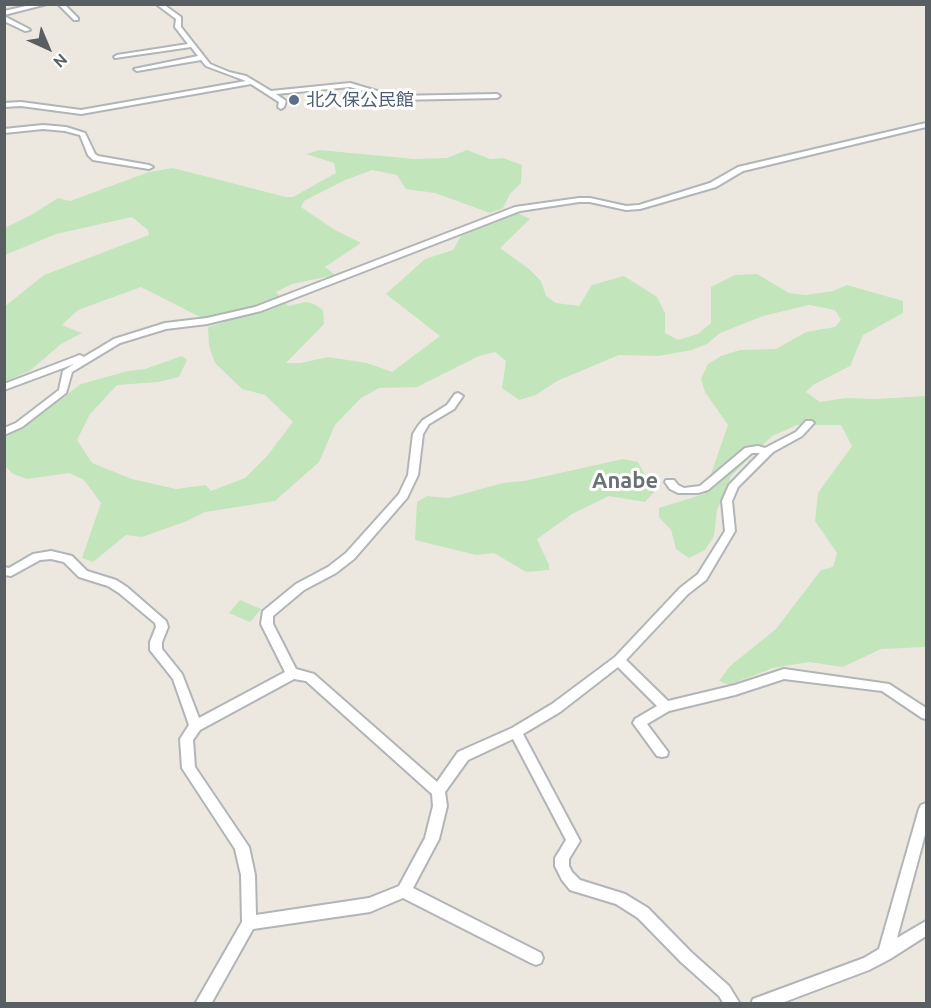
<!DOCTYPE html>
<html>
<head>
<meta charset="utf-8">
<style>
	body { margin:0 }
	#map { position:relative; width:931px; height:1008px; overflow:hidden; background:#ece8e0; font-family:Ubuntu,sans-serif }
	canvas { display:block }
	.frame { position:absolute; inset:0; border:6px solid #595e62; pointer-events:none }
	.north { position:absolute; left:18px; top:18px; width:60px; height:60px; -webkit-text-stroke:4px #fff; paint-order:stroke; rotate:136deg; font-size:16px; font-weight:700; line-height:24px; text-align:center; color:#595e62 }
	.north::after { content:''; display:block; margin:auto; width:21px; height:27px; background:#595e62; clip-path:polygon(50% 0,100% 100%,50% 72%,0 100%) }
</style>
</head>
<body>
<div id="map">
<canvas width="931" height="1008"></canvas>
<div class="frame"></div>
<div class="north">N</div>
</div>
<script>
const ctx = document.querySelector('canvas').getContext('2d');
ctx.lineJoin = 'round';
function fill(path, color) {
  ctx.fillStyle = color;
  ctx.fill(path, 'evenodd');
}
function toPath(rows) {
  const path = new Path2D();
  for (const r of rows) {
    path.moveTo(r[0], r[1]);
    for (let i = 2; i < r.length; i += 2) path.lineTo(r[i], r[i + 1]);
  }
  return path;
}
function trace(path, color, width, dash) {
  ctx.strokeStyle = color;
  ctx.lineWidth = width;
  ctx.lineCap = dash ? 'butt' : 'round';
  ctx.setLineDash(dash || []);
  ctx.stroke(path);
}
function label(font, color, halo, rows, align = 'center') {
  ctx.font = font + ' Ubuntu,"Noto Sans JP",sans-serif';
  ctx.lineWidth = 6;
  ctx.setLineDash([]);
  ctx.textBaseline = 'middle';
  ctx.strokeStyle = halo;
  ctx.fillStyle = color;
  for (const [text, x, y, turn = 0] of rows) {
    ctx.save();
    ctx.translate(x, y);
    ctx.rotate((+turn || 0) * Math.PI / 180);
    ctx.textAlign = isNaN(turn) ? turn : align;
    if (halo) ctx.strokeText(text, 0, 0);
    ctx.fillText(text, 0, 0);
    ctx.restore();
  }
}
const green = toPath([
	[319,150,415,159,447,158,467,150,490,159,503,158,522,165,521,183,510,194,503,208,490,213,435,193,406,189,397,175,372,170,343,181,304,201,301,207,335,230,361,243,325,267,335,275,292,284,276,292,288,306,306,302,314,304,323,310,324,324,286,363,301,363,328,357,367,363,392,372,440,336,386,294,425,259,453,250,461,236,518,213,530,219,500,248,529,269,541,281,546,296,556,303,579,306,592,285,624,276,657,297,665,313,665,333,678,340,698,334,711,323,711,287,735,275,757,274,789,293,806,295,833,291,847,285,903,301,903,313,863,335,850,366,813,385,806,392,820,402,846,398,876,399,926,396,926,647,881,649,843,667,809,662,773,668,729,685,719,681,730,666,776,629,821,570,833,567,837,553,815,521,818,493,852,446,841,425,797,425,772,436,731,476,717,510,714,536,705,550,689,558,676,549,671,530,659,517,659,508,704,494,728,425,705,392,701,379,708,364,721,356,740,350,776,349,806,332,835,327,841,320,835,310,809,305,763,316,720,333,707,344,692,350,658,356,619,355,557,381,536,395,519,400,502,388,506,361,495,352,479,356,417,387,379,388,361,398,335,425,319,462,275,501,205,512,187,521,142,537,126,535,93,562,82,558,101,503,84,480,69,473,27,479,13,474,5,466,5,434,42,413,81,384,128,371,145,369,182,356,187,360,179,377,158,382,117,385,90,414,77,440,92,463,132,479,176,489,206,485,211,491,245,478,267,456,293,422,265,395,242,389,215,363,209,346,208,327,225,322,200,317,141,287,78,310,62,325,82,333,61,344,31,370,5,382,4,307,44,275,149,235,148,230,132,217,56,234,5,255,5,228,31,215,58,198,70,201,149,172,173,168,286,197,293,197,336,173,334,163,306,154],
	[623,459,638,462,654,492,645,502,609,496,572,514,537,539,549,565,549,570,526,572,494,553,476,555,415,540,417,502,427,496,448,498,503,483,524,481],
	[240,600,261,609,250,622,229,613]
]);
const street = toPath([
	[35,4,47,4,4,15,4,11,35,4],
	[58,4,64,4,78,18,78,20,74,20,58,4],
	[156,4,163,4,181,17,181,27,210,64,229,72,246,76,271,91,350,83,394,96,497,94,500,96,497,98,394,100,350,87,276,94,286,101,284,107,281,109,278,107,279,102,251,84,81,114,21,106,4,107,4,103,21,102,81,110,246,81,206,66,201,60,137,71,134,69,198,56,191,47,115,58,114,57,117,55,188,44,175,27,176,19,156,4],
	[4,16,29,29,30,30,25,31,4,21,4,16],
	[926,123,926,127,743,171,716,187,640,209,626,210,590,202,579,202,520,211,261,311,207,324,166,329,120,343,72,372,66,393,22,427,4,435,4,428,16,423,59,390,63,371,74,364,4,390,4,384,77,356,80,355,84,357,114,339,165,323,207,318,255,307,515,207,579,198,590,198,626,206,639,205,710,183,738,167,926,123],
	[43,125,66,127,85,133,95,154,98,156,149,165,153,167,149,169,93,160,88,155,80,135,65,131,43,129,4,133,4,129,43,125],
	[458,393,463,396,454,409,429,424,423,434,418,475,407,498,354,559,336,573,304,590,273,616,273,624,296,669,314,674,437,782,458,752,512,728,552,704,615,657,680,588,698,574,725,531,722,501,729,485,760,453,752,453,708,490,698,493,678,493,670,489,665,482,666,480,674,480,678,485,684,488,700,486,745,448,758,446,765,448,796,432,806,421,812,421,814,423,802,436,773,452,738,487,732,501,735,531,706,580,688,594,626,660,668,701,735,685,784,669,889,684,926,708,926,719,922,718,882,691,784,679,735,695,669,711,647,724,668,752,667,756,662,757,657,756,633,723,635,719,657,706,618,667,560,712,523,734,580,841,569,859,569,866,572,872,580,880,625,894,648,908,691,952,729,986,740,1004,724,1004,719,996,681,962,638,918,616,904,570,890,562,880,555,866,555,858,566,840,513,739,468,760,445,792,447,806,439,839,413,888,541,953,543,958,541,963,536,965,531,963,403,898,370,912,253,929,211,1004,195,1004,242,922,241,875,235,849,182,768,180,739,189,725,173,679,150,650,150,642,156,627,155,623,119,593,108,586,79,577,64,562,51,559,40,560,11,576,4,575,4,567,9,568,33,554,51,551,72,556,87,571,116,580,127,587,166,621,168,627,162,642,162,649,182,674,199,718,285,672,261,624,263,611,296,584,328,567,346,553,399,494,408,475,413,434,418,426,423,420,447,405,455,394,458,393],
	[294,679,306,681,432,794,433,806,425,838,399,886,369,898,256,915,255,875,249,847,195,767,193,740,200,730,294,679],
	[926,803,926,831,897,938,926,921,926,936,890,959,869,970,779,1004,751,1004,753,999,864,958,879,949,919,809,921,805,926,803]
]);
const markers = [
	[294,100,6,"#5c6f8a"]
];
const farServicenames = [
	["北久保公民館",306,100]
];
const neighbourhoodNames = [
	["Anabe",625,481]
];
fill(green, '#c3e5bb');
trace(street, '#b1b5b8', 4);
fill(street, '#fff');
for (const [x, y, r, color] of markers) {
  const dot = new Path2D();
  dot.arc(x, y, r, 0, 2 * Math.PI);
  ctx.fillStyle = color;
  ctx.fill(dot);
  trace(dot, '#fff', 2);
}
label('18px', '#4e5e75', '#fff', farServicenames, 'left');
label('bold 22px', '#6a7074', '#fff', neighbourhoodNames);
</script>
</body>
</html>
